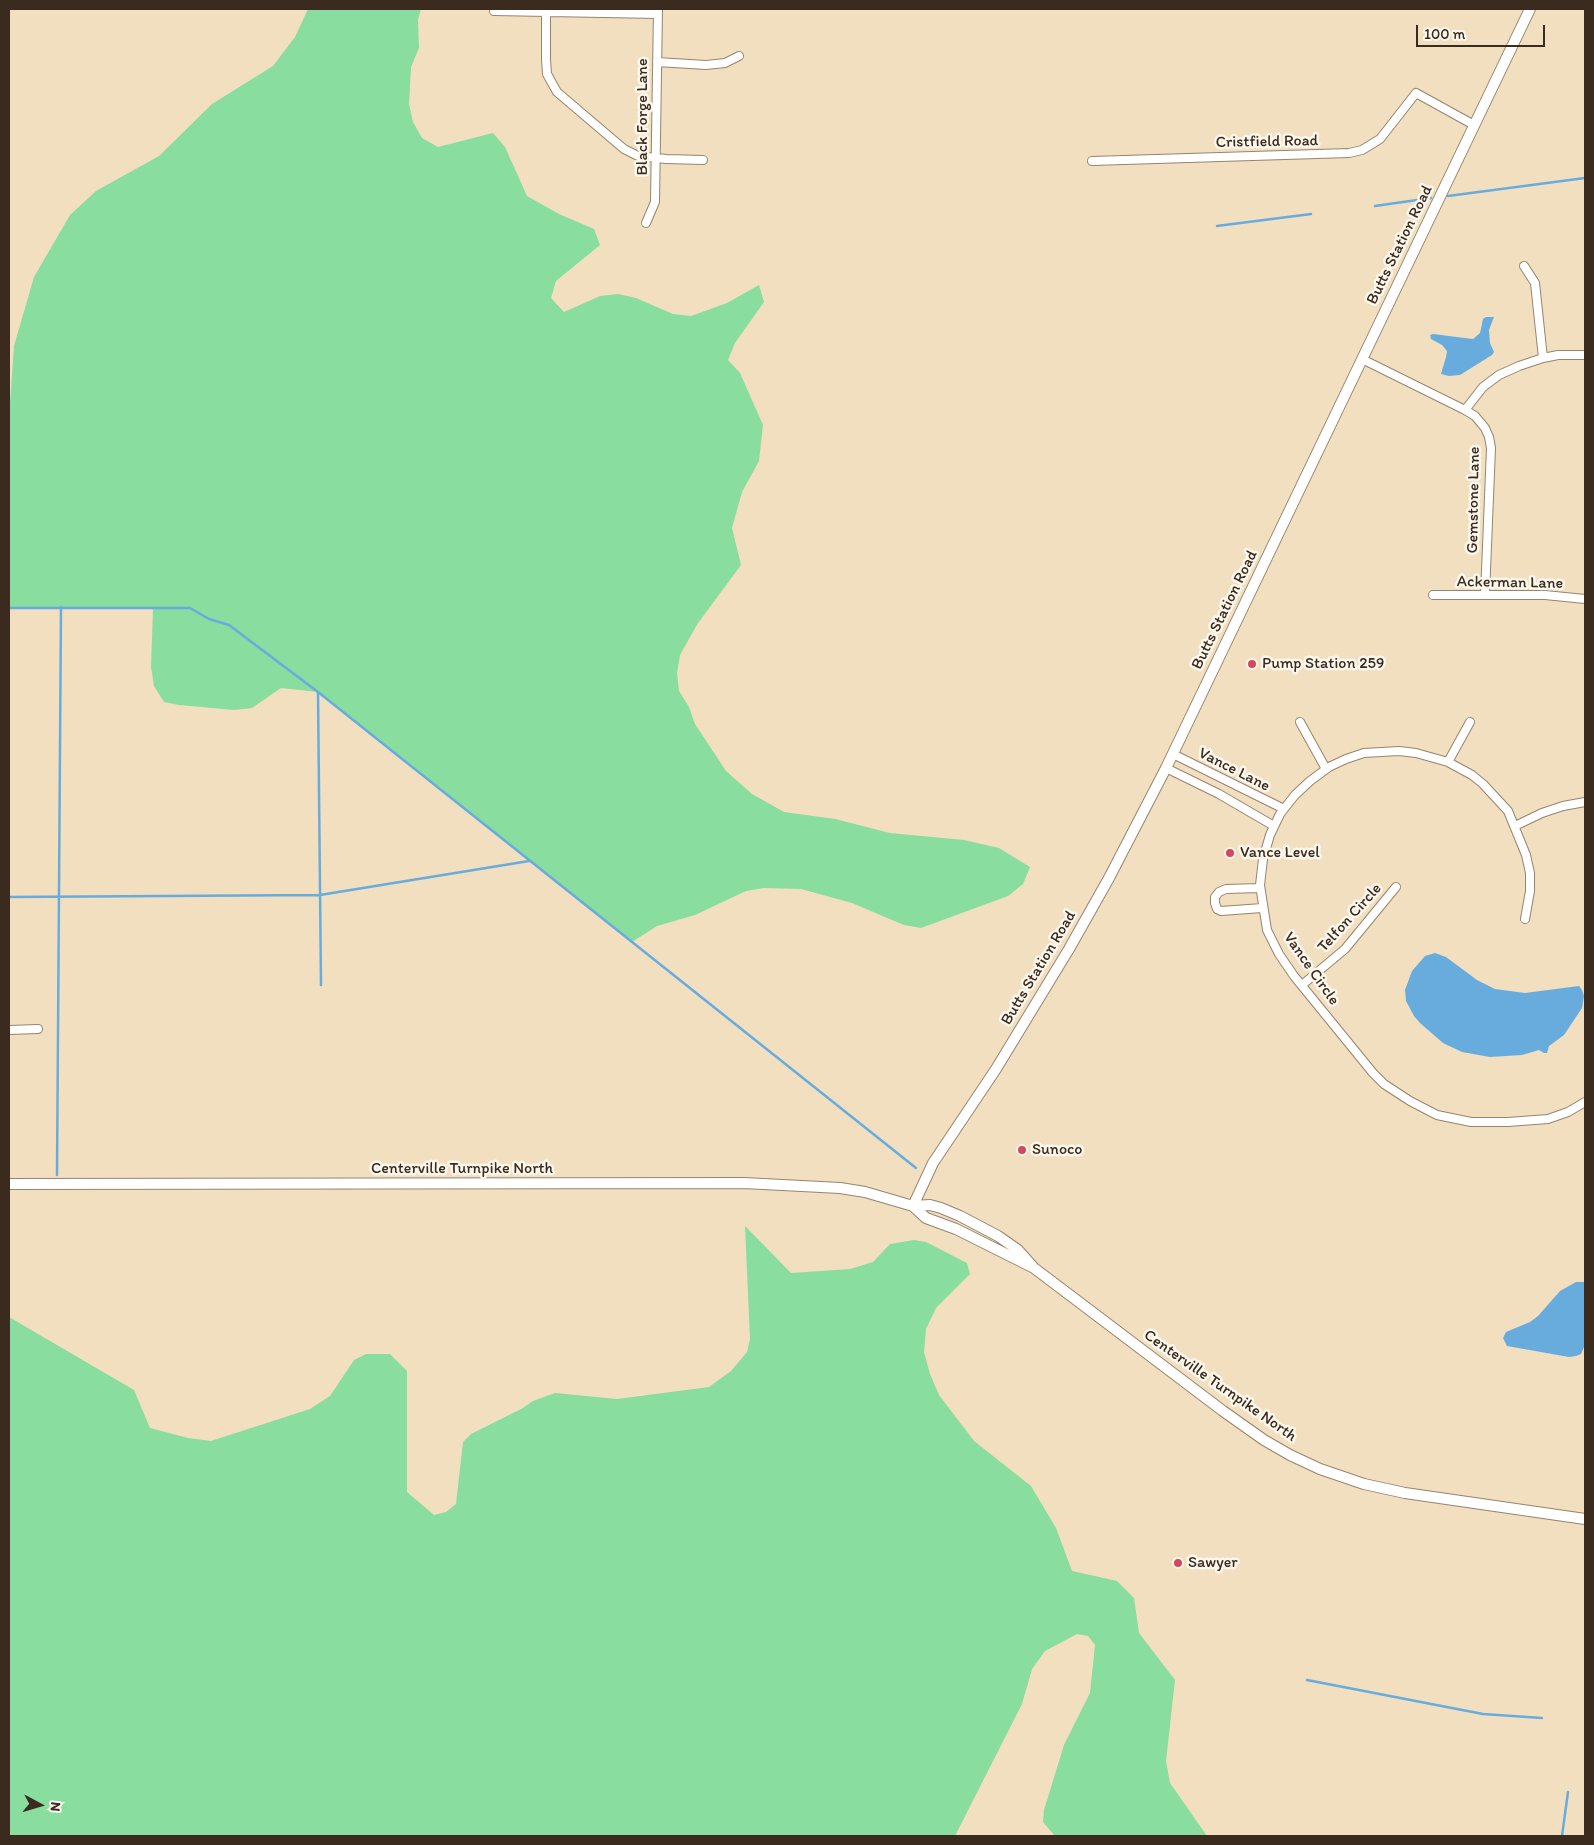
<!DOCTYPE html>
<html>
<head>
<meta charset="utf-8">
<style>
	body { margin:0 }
	#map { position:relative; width:1594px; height:1845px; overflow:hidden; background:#f1dfc0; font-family:Itim,sans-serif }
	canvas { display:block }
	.frame { position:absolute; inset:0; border:10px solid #3b2a1e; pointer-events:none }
	.north { position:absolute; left:15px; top:1780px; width:50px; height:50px; -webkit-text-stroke:4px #fbf7ec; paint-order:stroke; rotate:96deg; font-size:14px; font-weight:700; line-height:20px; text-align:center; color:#3b2a1e }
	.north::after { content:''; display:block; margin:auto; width:18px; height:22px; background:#3b2a1e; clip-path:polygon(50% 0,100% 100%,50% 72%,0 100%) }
	.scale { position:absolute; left:1416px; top:25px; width:129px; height:22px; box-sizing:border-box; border:2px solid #3b2a1e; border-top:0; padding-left:6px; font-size:15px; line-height:18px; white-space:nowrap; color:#3b2a1e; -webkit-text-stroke:4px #fbf7ec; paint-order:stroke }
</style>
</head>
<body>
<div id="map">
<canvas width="1594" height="1845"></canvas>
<div class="frame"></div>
<div class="north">N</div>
<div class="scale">100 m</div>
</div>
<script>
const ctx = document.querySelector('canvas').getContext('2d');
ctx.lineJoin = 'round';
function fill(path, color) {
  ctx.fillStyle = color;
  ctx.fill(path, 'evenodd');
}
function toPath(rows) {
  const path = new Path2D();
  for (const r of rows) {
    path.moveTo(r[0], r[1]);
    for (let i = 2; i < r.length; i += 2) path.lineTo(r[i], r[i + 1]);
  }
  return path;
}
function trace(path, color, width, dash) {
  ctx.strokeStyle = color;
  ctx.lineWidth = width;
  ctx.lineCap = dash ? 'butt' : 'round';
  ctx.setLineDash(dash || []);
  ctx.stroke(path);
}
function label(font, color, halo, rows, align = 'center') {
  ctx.font = font + ' Itim,sans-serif';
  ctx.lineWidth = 5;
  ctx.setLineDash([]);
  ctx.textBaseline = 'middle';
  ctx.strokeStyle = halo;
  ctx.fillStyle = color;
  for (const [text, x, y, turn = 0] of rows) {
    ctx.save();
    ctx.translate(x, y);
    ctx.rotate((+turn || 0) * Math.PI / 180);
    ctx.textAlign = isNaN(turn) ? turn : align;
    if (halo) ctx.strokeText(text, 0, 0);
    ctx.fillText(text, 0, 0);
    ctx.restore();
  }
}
const green = toPath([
	[308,9,421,9,418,20,419,48,411,67,409,104,413,122,422,138,438,147,493,133,505,147,527,196,559,214,594,229,600,245,556,281,551,298,564,312,600,296,618,294,636,298,673,314,691,316,727,303,759,285,764,302,735,343,728,360,740,373,763,425,759,461,742,492,732,528,741,565,698,623,680,655,677,673,679,691,689,707,695,724,726,771,752,794,784,812,835,819,890,833,964,840,999,848,1030,867,1023,884,1008,896,921,928,904,925,852,903,801,889,764,888,746,891,695,915,657,926,632,942,318,692,281,688,252,708,234,710,179,705,164,702,154,686,151,667,153,609,138,607,9,608,9,417,14,346,34,277,70,215,96,191,159,156,212,104,273,66,295,37],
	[745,1226,791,1273,850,1269,873,1262,890,1244,914,1240,926,1242,967,1263,970,1274,936,1308,926,1329,924,1352,930,1374,939,1395,974,1441,1031,1486,1056,1528,1072,1571,1117,1581,1134,1598,1139,1633,1175,1680,1166,1761,1170,1783,1207,1836,1055,1836,1043,1822,1044,1810,1064,1745,1090,1693,1095,1645,1088,1636,1077,1634,1045,1651,1032,1669,1022,1704,955,1836,9,1836,9,1317,134,1390,150,1428,188,1438,211,1441,310,1409,330,1396,354,1360,366,1354,390,1354,407,1371,407,1492,434,1515,446,1512,456,1504,463,1442,471,1434,523,1408,533,1401,555,1393,617,1399,709,1387,731,1371,747,1352,750,1339]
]);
const water = toPath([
	[1486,317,1494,317,1489,330,1490,343,1494,352,1492,355,1460,375,1449,376,1441,374,1446,357,1447,351,1442,345,1431,339,1430,335,1433,334,1473,339,1480,333,1483,319],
	[1435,953,1446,957,1477,980,1495,989,1525,993,1579,986,1582,990,1584,996,1582,1008,1564,1035,1549,1046,1547,1053,1544,1053,1539,1050,1522,1055,1490,1057,1462,1052,1443,1043,1420,1023,1414,1016,1406,1001,1405,990,1412,971,1425,956],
	[1576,1282,1585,1282,1585,1345,1581,1354,1576,1356,1569,1357,1507,1346,1503,1338,1506,1332,1530,1322,1538,1316,1560,1291]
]);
const stream = toPath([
	[1448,196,1585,178],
	[1375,206,1431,198],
	[1217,226,1311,214],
	[9,608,190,608,209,619,229,625,318,692,916,1168],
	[318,692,321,985],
	[9,897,320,895,529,861],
	[57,1175,61,607],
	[1307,1680,1483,1714,1542,1718],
	[1562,1836,1568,1792]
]);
const minor = toPath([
	[546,9,546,59,547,74,557,92,624,149,638,156,666,159,703,160],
	[494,11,658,14],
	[657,62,706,65,725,63,739,56],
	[1092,161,1349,153,1362,150,1380,139,1416,93,1474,125],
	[646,223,655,202,658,9],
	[1524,266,1535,283,1543,358],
	[1362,359,1465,410,1475,416,1485,428,1489,437,1491,448,1485,595],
	[1465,410,1483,387,1499,375,1519,366,1543,358,1558,355,1585,355],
	[1433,595,1545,595,1585,599],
	[1300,722,1326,769],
	[1173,754,1284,809],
	[1448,762,1470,722],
	[1166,768,1219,794,1274,826],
	[1515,826,1542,813,1563,806,1585,802],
	[1260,888,1226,889,1219,892,1215,897,1215,903,1217,909,1221,911,1262,908],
	[1525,919,1530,891,1530,873,1526,855,1508,811,1483,784,1472,775,1448,762,1416,753,1399,751,1364,753,1346,759,1329,767,1310,781,1295,795,1280,814,1270,835,1263,859,1260,885,1267,930,1279,954,1294,976,1373,1073,1384,1084,1410,1101,1437,1115,1471,1122,1508,1122,1548,1119,1568,1112,1585,1102],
	[1302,985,1345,949,1396,887],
	[9,1030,38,1029]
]);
const secondary = toPath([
	[9,1184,744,1183,840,1188,865,1192,913,1206,926,1218,956,1229,1034,1268],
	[913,1206,933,1163,996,1069,1069,949,1109,878,1166,768,1530,9],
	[913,1206,930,1205,941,1208,960,1216,998,1236,1018,1250,1034,1268,1223,1411,1264,1440,1290,1455,1320,1469,1364,1484,1405,1493,1585,1519]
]);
const markers = [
	[1252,664,5,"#d1495b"],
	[1230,853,5,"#d1495b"],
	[1022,1150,5,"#d1495b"],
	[1178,1563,5,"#d1495b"]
];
const streetNames = [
	["Black Forge Lane",643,117,-90],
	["Cristfield Road",1267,142,-1],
	["Butts Station Road",1400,245,-64],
	["Gemstone Lane",1474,500,-89],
	["Ackerman Lane",1510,583,1],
	["Butts Station Road",1225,610,-64],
	["Vance Lane",1234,770,27],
	["Telfon Circle",1350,918,-48],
	["Butts Station Road",1039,968,-59],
	["Vance Circle",1311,969,55],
	["Centerville Turnpike North",462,1169],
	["Centerville Turnpike North",1220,1386,35]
];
const poiNames = [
	["Pump Station 259",1262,664],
	["Vance Level",1240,853],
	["Sunoco",1032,1150],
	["Sawyer",1188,1563]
];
fill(green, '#88dd9f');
fill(water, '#68acde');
trace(stream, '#68acde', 2.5);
trace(minor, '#96846f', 10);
trace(secondary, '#96846f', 12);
trace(minor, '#fff', 8);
trace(secondary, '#fff', 10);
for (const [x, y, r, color] of markers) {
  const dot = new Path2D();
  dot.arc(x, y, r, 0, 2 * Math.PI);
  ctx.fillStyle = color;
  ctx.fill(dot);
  trace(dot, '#fbf7ec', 2);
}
label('16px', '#3b2a1e', '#fbf7ec', streetNames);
label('16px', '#3b2a1e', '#fbf7ec', poiNames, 'left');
</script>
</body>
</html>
